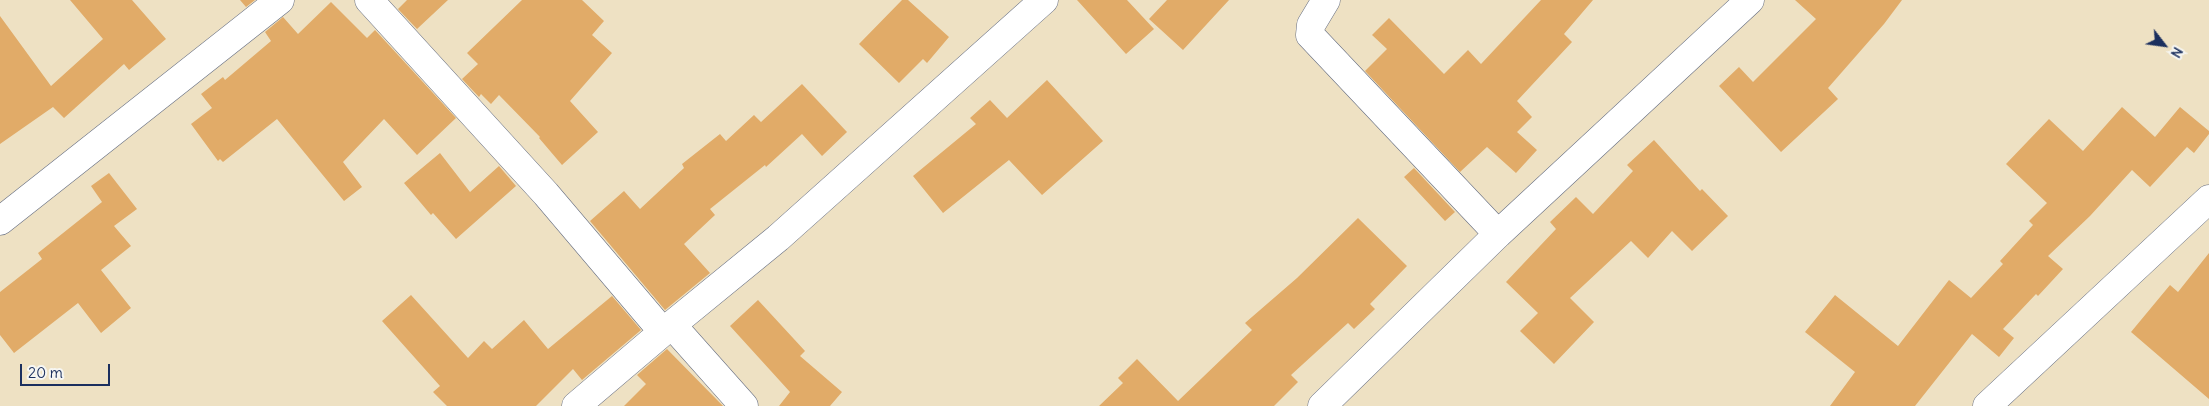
<!DOCTYPE html>
<html>
<head>
<meta charset="utf-8">
<style>
	body { margin:0 }
	#map { position:relative; width:2209px; height:406px; overflow:hidden; background:#eee1c3; font-family:Delius,sans-serif }
	canvas { display:block }
	.north { position:absolute; left:2139px; top:20px; width:50px; height:50px; -webkit-text-stroke:4px #f6f6f2; paint-order:stroke; rotate:120deg; font-size:14px; font-weight:700; line-height:20px; text-align:center; color:#1b2f5e }
	.north::after { content:''; display:block; margin:auto; width:18px; height:22px; background:#1b2f5e; clip-path:polygon(50% 0,100% 100%,50% 72%,0 100%) }
	.scale { position:absolute; left:20px; top:364px; width:90px; height:22px; box-sizing:border-box; border:2px solid #1b2f5e; border-top:0; padding-left:6px; font-size:15px; line-height:18px; white-space:nowrap; color:#1b2f5e; -webkit-text-stroke:4px #f6f6f2; paint-order:stroke }
</style>
</head>
<body>
<div id="map">
<canvas width="2209" height="406"></canvas>
<div class="north">N</div>
<div class="scale">20 m</div>
</div>
<script>
const ctx = document.querySelector('canvas').getContext('2d');
ctx.lineJoin = 'round';
function fill(path, color) {
  ctx.fillStyle = color;
  ctx.fill(path, 'evenodd');
}
function toPath(rows) {
  const path = new Path2D();
  for (const r of rows) {
    path.moveTo(r[0], r[1]);
    for (let i = 2; i < r.length; i += 2) path.lineTo(r[i], r[i + 1]);
  }
  return path;
}
function trace(path, color, width, dash) {
  ctx.strokeStyle = color;
  ctx.lineWidth = width;
  ctx.lineCap = dash ? 'butt' : 'round';
  ctx.setLineDash(dash || []);
  ctx.stroke(path);
}
const building = toPath([
	[70,0,132,0,166,39,129,70,124,64,64,118,53,107,0,144,0,16,51,86,103,39],
	[240,0,255,0,246,7],
	[407,0,448,0,417,29,398,9],
	[522,0,582,0,604,21,592,35,612,53,570,101,598,132,562,165,539,138,540,137,499,95,491,104,481,94,479,97,462,79,478,64,467,53],
	[902,0,908,0,949,37,927,63,923,59,899,83,859,44],
	[1077,0,1127,0,1154,29,1126,54],
	[1167,0,1229,0,1183,50,1149,19],
	[1541,0,1593,0,1564,34,1572,42,1517,101,1532,117,1517,132,1537,150,1516,173,1487,147,1460,172,1365,71,1387,49,1372,35,1389,18,1444,74,1468,50,1481,64],
	[1795,0,1902,0,1884,24,1828,88,1838,99,1781,152,1719,86,1739,67,1753,82,1816,19],
	[331,2,367,38,375,30,456,118,417,155,384,119,343,162,362,187,344,201,277,119,223,162,220,159,218,161,191,124,212,108,201,94,223,77,225,80,271,41,265,32,283,17,298,34],
	[1047,80,1103,141,1042,195,1009,160,943,213,913,176,976,124,970,118,990,100,1007,118],
	[802,84,847,132,822,156,802,134,766,167,765,165,710,209,715,215,684,244,710,273,665,310,590,221,624,191,640,209,684,168,682,164,720,134,726,141,754,115,761,122],
	[2122,107,2155,137,2180,107,2209,131,2209,134,2194,153,2187,147,2150,187,2132,170,2090,216,2048,256,2063,269,2038,296,2036,294,2003,329,2014,338,1999,357,1972,334,1915,406,1830,406,1855,372,1805,332,1835,295,1898,346,1949,280,1971,298,2003,264,2000,261,2033,225,2029,221,2047,203,2006,164,2049,119,2083,151],
	[1654,140,1700,191,1702,189,1728,216,1692,251,1672,231,1648,258,1631,241,1570,298,1594,322,1554,364,1520,331,1538,313,1506,282,1556,229,1550,222,1576,197,1593,214,1633,171,1627,165],
	[440,153,470,192,499,166,516,186,456,239,433,213,431,215,404,183],
	[1414,168,1455,212,1445,221,1404,177],
	[109,173,137,209,114,226,131,246,101,270,131,308,101,333,78,303,14,353,0,335,0,292,42,259,38,253,102,202,91,186],
	[1358,218,1407,266,1370,304,1375,309,1354,329,1348,323,1291,375,1298,382,1274,406,1099,406,1123,383,1118,378,1137,359,1178,401,1252,330,1245,323,1297,278],
	[2209,253,2209,399,2131,332,2170,285,2178,292],
	[411,295,468,358,484,341,492,349,524,320,548,349,612,296,641,330,582,380,573,369,536,406,447,406,433,392,440,386,382,321],
	[758,300,805,351,800,356,842,392,830,406,779,406,790,392,730,326],
	[667,349,723,406,624,406,646,384,637,375]
]);
const street = toPath([
	[369,0,546,194,663,332],
	[1326,0,1311,25,1310,35,1498,234],
	[0,221,280,0],
	[672,325,744,406],
	[576,406,663,332,778,238,1044,0],
	[1322,406,1498,234,1750,0],
	[1987,406,2209,199]
]);
fill(building, '#e1ab68');
trace(street, '#656d81', 29);
trace(street, '#fff', 28);
</script>
</body>
</html>
